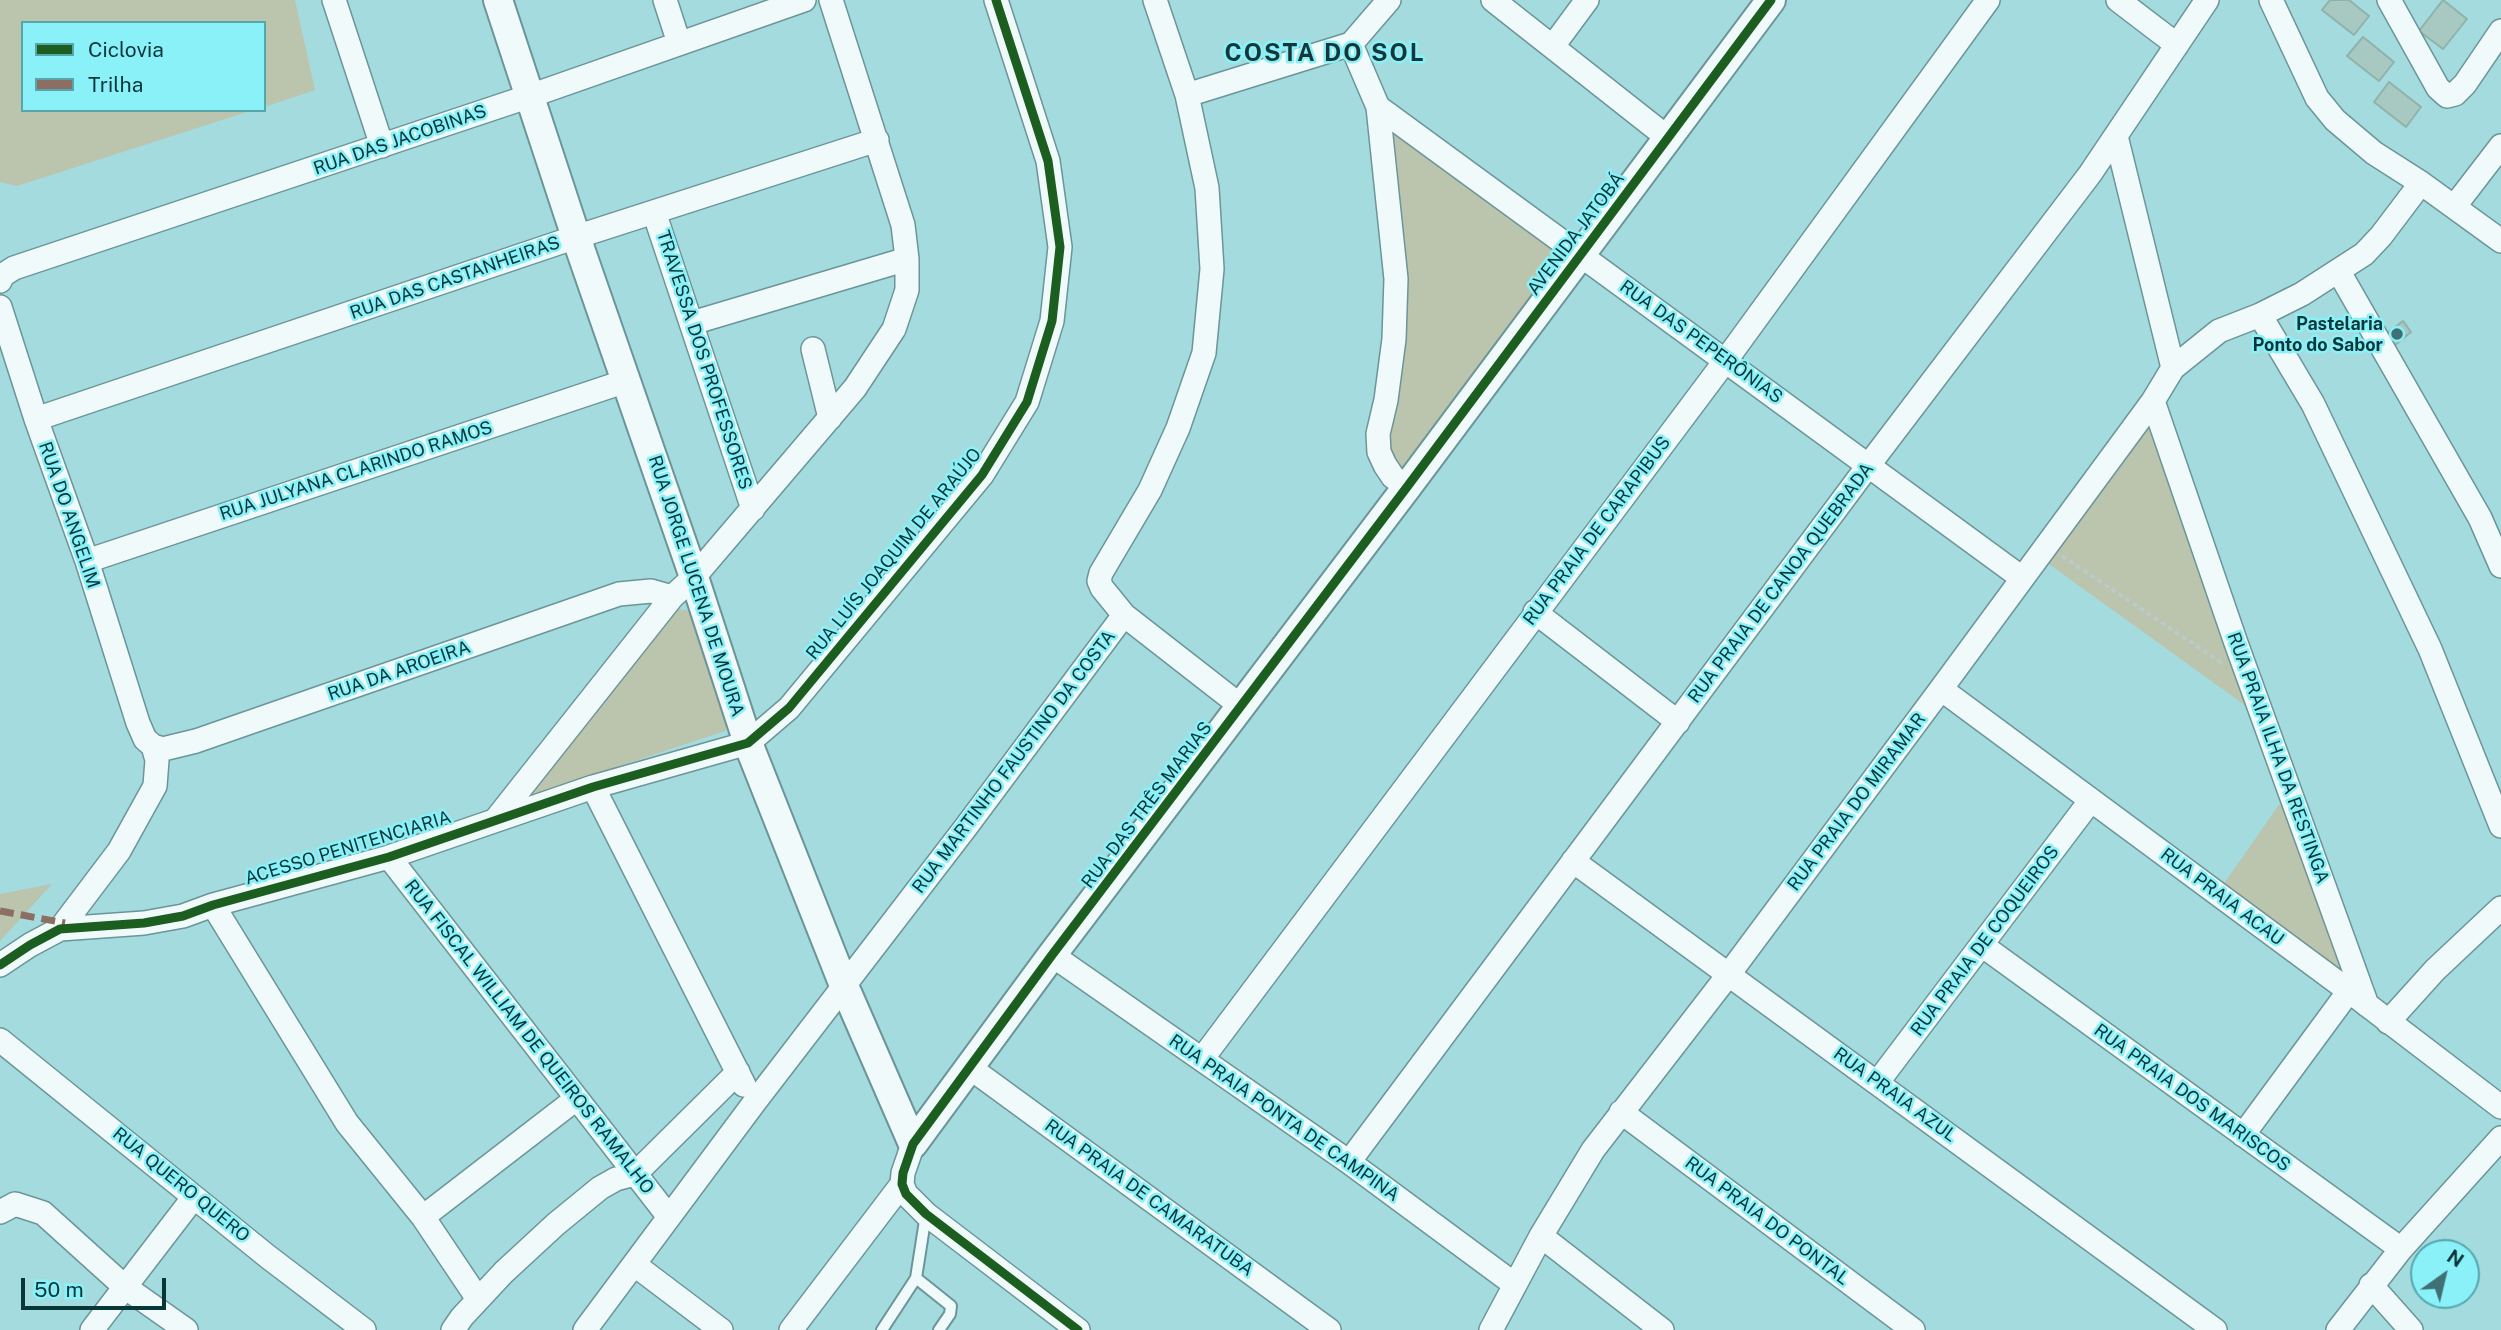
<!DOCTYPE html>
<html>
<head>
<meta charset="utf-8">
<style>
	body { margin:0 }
	#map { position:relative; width:2501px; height:1330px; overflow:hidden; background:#a3dbdf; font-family:"Public Sans",sans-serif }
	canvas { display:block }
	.legend { position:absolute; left:21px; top:21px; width:245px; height:91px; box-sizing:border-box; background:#8af1f8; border:2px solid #56a7ac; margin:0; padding:9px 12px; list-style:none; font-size:21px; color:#08373a }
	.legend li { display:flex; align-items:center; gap:14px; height:35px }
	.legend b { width:35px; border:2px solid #56a7ac }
	.north { position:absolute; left:2410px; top:1239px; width:70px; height:70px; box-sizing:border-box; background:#8af1f8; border:2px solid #56a7ac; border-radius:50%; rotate:34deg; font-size:19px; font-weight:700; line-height:28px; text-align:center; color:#08373a }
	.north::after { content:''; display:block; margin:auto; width:24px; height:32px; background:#3e7074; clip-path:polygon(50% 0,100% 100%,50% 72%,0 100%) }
	.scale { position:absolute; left:21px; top:1278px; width:145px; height:32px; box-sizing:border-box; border:4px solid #08373a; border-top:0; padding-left:9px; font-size:21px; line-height:24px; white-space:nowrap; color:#08373a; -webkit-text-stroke:5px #8af1f8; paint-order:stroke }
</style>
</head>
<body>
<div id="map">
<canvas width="2501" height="1330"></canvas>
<ul class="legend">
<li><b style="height:9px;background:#1b5e20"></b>Ciclovia</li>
<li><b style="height:9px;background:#8d6e63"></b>Trilha</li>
</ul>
<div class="north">N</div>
<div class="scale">50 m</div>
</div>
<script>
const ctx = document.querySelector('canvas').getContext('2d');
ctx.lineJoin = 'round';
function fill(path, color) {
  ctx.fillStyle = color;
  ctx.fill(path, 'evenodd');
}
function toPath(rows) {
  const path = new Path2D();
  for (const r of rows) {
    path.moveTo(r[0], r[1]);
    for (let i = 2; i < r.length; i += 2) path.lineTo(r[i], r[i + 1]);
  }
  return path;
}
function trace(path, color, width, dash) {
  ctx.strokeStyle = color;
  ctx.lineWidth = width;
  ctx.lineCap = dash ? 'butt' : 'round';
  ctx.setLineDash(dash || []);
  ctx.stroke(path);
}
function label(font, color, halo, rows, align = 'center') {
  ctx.font = font + ' "Public Sans",sans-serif';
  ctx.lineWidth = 5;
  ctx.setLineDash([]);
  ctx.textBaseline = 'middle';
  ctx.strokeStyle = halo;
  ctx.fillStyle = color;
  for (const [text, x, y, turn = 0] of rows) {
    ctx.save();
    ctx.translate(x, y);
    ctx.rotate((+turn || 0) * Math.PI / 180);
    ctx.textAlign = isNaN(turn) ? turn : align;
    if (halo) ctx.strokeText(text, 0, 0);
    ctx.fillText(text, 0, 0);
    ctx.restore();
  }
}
const green = toPath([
	[0,0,295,0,315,90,264,107,264,23,23,23,23,110,253,110,17,186,0,182],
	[1391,131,1400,132,1565,258,1403,470,1398,467,1387,444],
	[2147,424,2151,426,2253,711,2046,562],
	[679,609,691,611,729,723,725,731,532,795,531,792,672,613],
	[2283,799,2347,976,2223,885],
	[52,884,0,941,0,894]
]);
const building = toPath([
	[2330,0,2349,0,2369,16,2354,35,2322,10,2330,0],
	[2443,0,2467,19,2443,49,2419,31,2443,0],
	[2363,37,2394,62,2379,81,2347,56,2363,37],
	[2389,82,2421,107,2406,127,2374,102,2389,82],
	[2403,321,2411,332,2395,345,2383,336,2403,321]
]);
const path = toPath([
	[2062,556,2222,663]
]);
const service = toPath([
	[916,1278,951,1306,950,1314,939,1330],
	[882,1330,916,1278,926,1214]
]);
const minor = toPath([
	[334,0,382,146],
	[665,0,679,43],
	[1493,0,1668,138],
	[2118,0,2177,45],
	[2271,0,2317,98,2335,120,2374,153,2421,183,2501,241],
	[2389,0,2438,88,2447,96,2455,94,2465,84,2501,31],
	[1351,44,1378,107,1396,279,1394,339,1386,400,1378,434,1379,452,1385,465,1393,477,1407,487],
	[1553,46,1587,0],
	[1187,95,1351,44,1389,0],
	[1378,107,2022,578],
	[2116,136,2173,368],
	[2454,207,2501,146],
	[654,212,753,509],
	[2339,272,2480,518,2501,566],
	[0,281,3,275,14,268,530,96,804,0],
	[0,307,36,419,87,561,138,723,145,739,153,746,163,749,196,741,619,594,651,591,672,597],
	[2260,315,2313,404,2430,649,2501,826],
	[692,323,907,259],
	[813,349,830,418],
	[2153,401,2236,643,2367,1005],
	[36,419,576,237,877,140],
	[87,561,626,381],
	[1535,612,1678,722],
	[1124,615,1242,707],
	[1941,689,2349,991,2501,1107],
	[593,787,744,1085],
	[497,818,672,597,694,577,855,388,894,329,907,290,907,259,903,225,831,0],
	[389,857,669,1217],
	[1573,861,2215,1330],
	[213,905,347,1123,423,1217,478,1299],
	[60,929,119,851,155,786,157,760,153,746],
	[1983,946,2401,1249],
	[1052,955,1349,1162,1514,1284],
	[0,965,30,945,60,929,144,923,183,916,213,905,389,857,593,787,748,743,789,708,982,475,1027,402,1052,321,1060,247,1048,161,996,0],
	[2388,1022,2435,970,2501,908],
	[0,1040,267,1256,364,1330],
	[1202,1059,1726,360,1988,0],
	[969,1067,1329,1330],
	[1877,1083,2091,800],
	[1621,1112,1913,1330],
	[2243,1135,2349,991],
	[913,1144,903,1173,902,1184,906,1194,926,1214,1078,1330],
	[1349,1162,1868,466,2090,174,2207,0],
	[0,1212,15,1204,43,1213,125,1287,186,1330],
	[423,1217,576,1099],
	[1541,1236,1662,1330],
	[635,1265,721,1330],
	[2371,1285,2411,1330],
	[92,1330,194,1197],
	[453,1330,462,1317,504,1272,556,1224,600,1188,616,1179,635,1174,738,1072],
	[585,1330,754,1103,966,827,1124,615,1102,588,1099,581,1101,573,1150,490,1178,428,1204,353,1212,269,1207,188,1187,95,1155,0],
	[791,1330,902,1184],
	[1491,1330,1541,1236,1593,1150,1729,974,1941,689,2153,401,2173,368,2219,331,2260,315,2302,294,2364,254,2381,236,2421,183],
	[2338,1330,2401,1249,2501,1138]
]);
const tertiary = toPath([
	[498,0,576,237,694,577,748,743,845,988,913,1144],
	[913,1144,1052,955,1407,487,1771,0]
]);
const quiet = toPath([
	[0,911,65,923]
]);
const cycleway = toPath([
	[0,965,30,945,60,929,144,923,183,916,213,905,389,857,593,787,748,743,789,708,982,475,1027,402,1052,321,1060,247,1048,161,996,0],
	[1078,1330,926,1214,906,1194,902,1184,903,1173,913,1144,1052,955,1407,487,1771,0]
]);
const markers = [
	[2397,334,7,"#3e7074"]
];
const streetNames = [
	["RUA DAS JACOBINAS",400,140,-19],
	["AVENIDA JATOBÁ",1576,234,-53],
	["RUA DAS CASTANHEIRAS",455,278,-19],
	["RUA DAS PEPERÔNIAS",1701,342,36],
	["TRAVESSA DOS PROFESSORES",704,360,72],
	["RUA JULYANA CLARINDO RAMOS",356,471,-18],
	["RUA DO ANGELIM",69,515,71],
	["RUA PRAIA DE CARAPIBUS",1597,531,-53],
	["RUA LUÍS JOAQUIM DE ARAÚJO",894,554,-51],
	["RUA PRAIA DE CANOA QUEBRADA",1781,583,-53],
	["RUA JORGE LUCENA DE MOURA",696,586,72],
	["RUA DA AROEIRA",399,671,-19],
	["RUA PRAIA ILHA DA RESTINGA",2278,758,70],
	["RUA MARTINHO FAUSTINO DA COSTA",1014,762,-53],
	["RUA PRAIA DO MIRAMAR",1857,802,-53],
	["RUA DAS TRÊS MARIAS",1147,805,-53],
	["ACESSO PENITENCIARIA",348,848,-17],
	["RUA PRAIA ACAU",2222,897,37],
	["RUA PRAIA DE COQUEIROS",1985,941,-53],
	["RUA FISCAL WILLIAM DE QUEIROS RAMALHO",529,1037,52],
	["RUA PRAIA AZUL",1895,1095,36],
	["RUA PRAIA DOS MARISCOS",2192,1098,36],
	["RUA PRAIA PONTA DE CAMPINA",1284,1118,35],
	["RUA QUERO QUERO",181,1185,39],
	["RUA PRAIA DE CAMARATUBA",1149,1198,36],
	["RUA PRAIA DO PONTAL",1767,1221,37]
];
const poiNames = [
	["Pastelaria",2383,324],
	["Ponto do Sabor",2383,345]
];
const districtNames = [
	["COSTA DO SOL",1325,54]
];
fill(green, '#bbc4ac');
fill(building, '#a7c9c1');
trace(building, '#8fb2a9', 2);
trace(service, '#6b9598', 14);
trace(minor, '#6b9598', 26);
trace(tertiary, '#6b9598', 32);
trace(path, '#bacbcc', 3.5, [5, 3.5]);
trace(service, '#f1fafa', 10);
trace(minor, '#f1fafa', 23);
trace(tertiary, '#f1fafa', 28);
trace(quiet, '#8d6e63', 7, [14, 7]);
trace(cycleway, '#1b5e20', 9);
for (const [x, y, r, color] of markers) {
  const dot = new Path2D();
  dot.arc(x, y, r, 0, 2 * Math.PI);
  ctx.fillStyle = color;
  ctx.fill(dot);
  trace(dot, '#8af1f8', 2.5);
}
label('18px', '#08373a', '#8af1f8', streetNames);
label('bold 18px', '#08373a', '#8af1f8', poiNames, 'right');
ctx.letterSpacing = '2px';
label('bold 24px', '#163739', '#8af1f8', districtNames);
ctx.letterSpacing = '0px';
</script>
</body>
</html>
